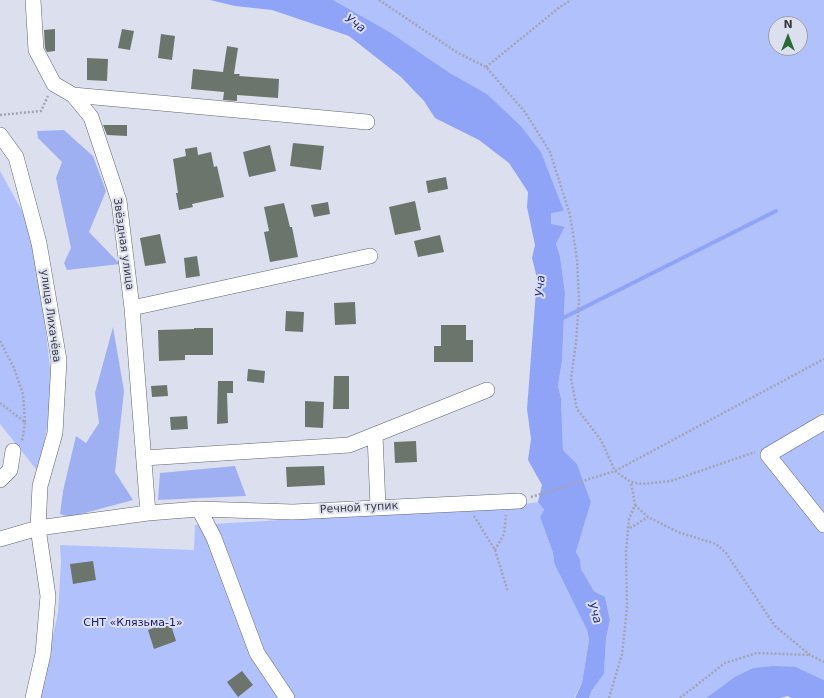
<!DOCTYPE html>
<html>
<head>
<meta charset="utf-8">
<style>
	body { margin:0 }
	#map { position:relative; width:824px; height:698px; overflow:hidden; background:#dce0ee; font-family:"DejaVu Sans",sans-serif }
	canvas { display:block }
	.north { position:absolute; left:768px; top:16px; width:40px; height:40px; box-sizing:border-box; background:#dce0ee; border:1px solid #9c9ea9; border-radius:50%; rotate:0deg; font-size:11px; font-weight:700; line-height:16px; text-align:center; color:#3b3c42 }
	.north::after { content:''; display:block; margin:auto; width:14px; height:18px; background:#2a6b35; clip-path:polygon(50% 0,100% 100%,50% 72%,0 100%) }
</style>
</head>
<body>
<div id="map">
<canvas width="824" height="698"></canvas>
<div class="north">N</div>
</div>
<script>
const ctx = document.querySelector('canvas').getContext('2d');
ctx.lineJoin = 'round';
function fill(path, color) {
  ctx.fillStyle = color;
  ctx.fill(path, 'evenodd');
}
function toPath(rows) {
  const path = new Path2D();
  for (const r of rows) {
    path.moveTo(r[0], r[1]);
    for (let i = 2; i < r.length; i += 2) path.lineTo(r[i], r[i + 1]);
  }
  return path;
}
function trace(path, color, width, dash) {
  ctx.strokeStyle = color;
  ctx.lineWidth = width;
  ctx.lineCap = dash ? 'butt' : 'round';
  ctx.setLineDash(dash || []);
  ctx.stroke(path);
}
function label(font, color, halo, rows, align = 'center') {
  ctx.font = font + ' "DejaVu Sans",sans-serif';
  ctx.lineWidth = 4;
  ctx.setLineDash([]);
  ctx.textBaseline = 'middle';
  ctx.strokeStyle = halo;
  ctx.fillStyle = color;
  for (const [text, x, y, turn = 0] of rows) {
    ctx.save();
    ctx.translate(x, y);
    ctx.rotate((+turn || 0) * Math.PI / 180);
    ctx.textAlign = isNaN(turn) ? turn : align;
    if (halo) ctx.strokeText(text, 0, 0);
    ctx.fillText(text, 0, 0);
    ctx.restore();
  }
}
const green = toPath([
	[333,0,824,0,824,412,817,416,824,413,824,680,796,667,753,668,736,676,706,698,589,698,592,690,604,674,606,639,610,620,605,597,594,591,581,569,580,559,576,552,591,502,577,464,563,450,561,398,558,386,562,361,565,293,560,256,556,244,565,228,551,225,550,212,564,211,541,152,521,126,487,94,450,73,388,31],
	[776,24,800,24,800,48,776,48],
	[0,171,45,252,43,308,53,392,39,473,0,424],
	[538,502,544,510,540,517,553,553,554,563,587,630,589,640,582,683,574,698,39,698,58,613,61,562,60,545,194,550,195,525,506,507]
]);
const forest = toPath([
	[64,130,93,156,106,191,89,232,120,264,67,270,64,263,71,248,56,178,62,162,38,138,37,131],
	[113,327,124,391,115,472,133,500,70,517,60,514,63,491,76,436,86,443,99,423,95,393],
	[235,466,246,496,158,500,160,473]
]);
const water = toPath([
	[210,0,333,0,388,31,450,73,487,94,521,126,541,152,564,211,551,213,551,224,565,227,556,244,560,256,565,293,562,361,558,386,561,398,563,450,577,464,591,502,576,552,580,559,581,569,594,591,605,597,610,620,606,639,604,674,592,690,589,698,575,698,582,683,589,640,587,630,554,563,553,553,540,517,544,510,538,502,542,485,528,460,531,439,527,409,537,278,532,258,535,245,527,207,528,192,509,163,479,140,435,118,424,101,401,77,349,36,272,10,235,6],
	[774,666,796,667,824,680,824,698,791,698,788,696,780,698,706,698,736,676,753,668]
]);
const stream = toPath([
	[563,318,776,211]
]);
const building = toPath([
	[55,29,55,51,47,52,45,48,44,30],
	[122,29,134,31,130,50,118,48],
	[161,34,175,36,172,60,158,58],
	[227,46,238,48,234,74,240,74,239,76,279,79,278,98,237,95,237,101,223,100,224,92,191,89,193,69,223,72],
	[87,58,108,59,107,81,87,80],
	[103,125,127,125,127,136,107,135],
	[293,143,324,146,321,170,290,166],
	[270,145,276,171,249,177,243,152],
	[197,147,198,155,211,152,214,167,217,166,224,197,192,204,193,207,179,210,176,193,178,193,173,159,186,156,185,149],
	[446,177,448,189,428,193,426,181],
	[415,201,421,230,395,235,389,207],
	[328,202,330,214,314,217,311,205],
	[284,203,290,227,292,227,298,257,270,262,264,232,269,231,264,207],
	[160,234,166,263,145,266,140,238],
	[440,235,444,252,418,257,414,241],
	[197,256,200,276,186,278,184,258],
	[355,302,356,324,335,325,334,303],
	[286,311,304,312,303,332,285,331],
	[441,325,466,325,466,340,473,340,473,362,434,362,434,346,441,346],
	[194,328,213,328,213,355,185,355,185,360,159,361,158,330,194,329],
	[248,369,265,371,264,383,247,381],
	[334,376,349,376,349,409,333,409],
	[218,381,233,381,233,393,227,393,228,423,217,424],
	[167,385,168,396,152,397,151,386],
	[305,401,324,402,323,428,305,427],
	[187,416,188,429,171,430,170,417],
	[416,441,417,462,395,463,394,442],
	[324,466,325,485,287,487,286,467],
	[93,561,96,580,73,584,70,564],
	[170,622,176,641,154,649,148,630],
	[242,671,253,685,238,697,227,682]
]);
const path = toPath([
	[379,0,458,53,486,67,525,112,550,152,570,215,577,259,579,301,576,342,571,379,577,409,601,440,615,471,631,482,642,484,671,481,755,452],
	[486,67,560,7,571,0],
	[0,115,41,111,48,96],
	[0,341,14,368,23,394,25,422],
	[0,403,25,422,22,442],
	[531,497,615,471,824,359],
	[635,505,648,517,678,532,716,544,726,553,775,626,810,655,824,662],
	[474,516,495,550,508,592],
	[630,528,648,517],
	[495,550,504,534,506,515],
	[609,698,622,654,627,608,626,551,629,519,635,505,631,482],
	[680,698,725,663,757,653,810,655]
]);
const minor = toPath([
	[33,0,36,50,54,84,73,95,91,117,119,201,132,308,148,513],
	[73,95,367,122],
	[0,135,16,157,39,243,59,360,55,433,40,486,38,528,48,596,43,654,33,698],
	[132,308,370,256],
	[824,422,768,455,824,525],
	[375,435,378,507],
	[144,458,349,445,487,390],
	[0,480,10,470,13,451],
	[199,509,214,538,257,653,287,698],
	[0,539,38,528,148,513,199,509,293,512,519,501]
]);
const streetNames = [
	["Звёздная улица",123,244,82],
	["улица Лихачёва",50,316,82],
	["Речной тупик",359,508,-3]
];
const parkNames = [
	["СНТ «Клязьма-1»",133,623]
];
const waterNames = [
	["Уча",355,24,36],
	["Уча",541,286,-87],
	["Уча",594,613,71]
];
fill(green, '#b1c1fb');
fill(forest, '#9eb0f2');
fill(water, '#8fa4f6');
trace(stream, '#8fa4f6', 4);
fill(building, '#6b756c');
trace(minor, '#60646f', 16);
trace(path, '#a2a5b1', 2.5, [2, 2]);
trace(minor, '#fff', 15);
label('11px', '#3b3c42', '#dce0ee', streetNames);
label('11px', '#191875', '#dce0ee', parkNames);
label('italic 12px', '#28328e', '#dce0ee', waterNames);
</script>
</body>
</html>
